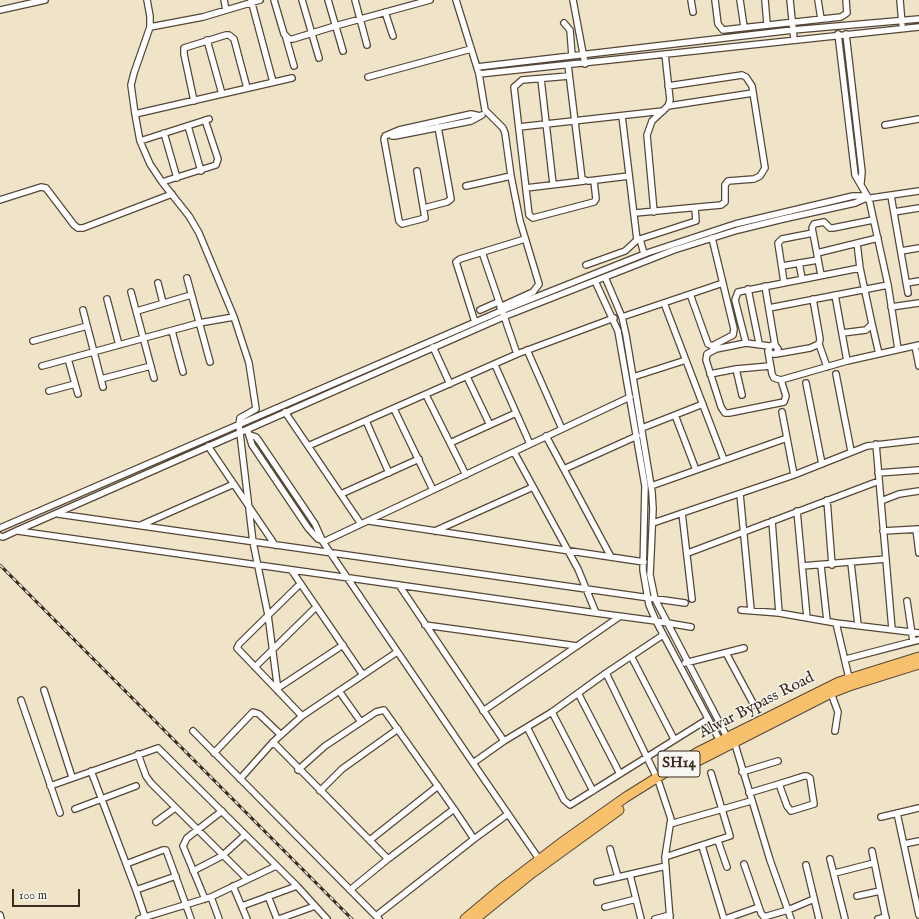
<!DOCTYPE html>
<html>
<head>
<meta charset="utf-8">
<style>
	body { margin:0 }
	#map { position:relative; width:919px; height:919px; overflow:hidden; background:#efe4c8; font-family:"IM FELL English",serif }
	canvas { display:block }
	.scale { position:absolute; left:12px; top:889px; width:68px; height:18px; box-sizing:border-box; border:2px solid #3b2a1e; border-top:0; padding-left:5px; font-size:12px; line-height:14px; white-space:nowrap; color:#3b2a1e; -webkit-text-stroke:3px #f6f6f2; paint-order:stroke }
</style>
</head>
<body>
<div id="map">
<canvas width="919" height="919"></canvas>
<div class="scale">100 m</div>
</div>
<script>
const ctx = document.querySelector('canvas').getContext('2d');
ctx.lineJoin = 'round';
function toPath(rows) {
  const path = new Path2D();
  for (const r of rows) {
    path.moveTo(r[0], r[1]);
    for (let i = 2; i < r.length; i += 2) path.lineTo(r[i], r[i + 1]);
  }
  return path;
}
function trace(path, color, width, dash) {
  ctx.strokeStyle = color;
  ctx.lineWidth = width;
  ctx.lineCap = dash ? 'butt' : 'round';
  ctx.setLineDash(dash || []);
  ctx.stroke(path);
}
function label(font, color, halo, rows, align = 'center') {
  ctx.font = font + ' "IM FELL English",serif';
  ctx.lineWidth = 3;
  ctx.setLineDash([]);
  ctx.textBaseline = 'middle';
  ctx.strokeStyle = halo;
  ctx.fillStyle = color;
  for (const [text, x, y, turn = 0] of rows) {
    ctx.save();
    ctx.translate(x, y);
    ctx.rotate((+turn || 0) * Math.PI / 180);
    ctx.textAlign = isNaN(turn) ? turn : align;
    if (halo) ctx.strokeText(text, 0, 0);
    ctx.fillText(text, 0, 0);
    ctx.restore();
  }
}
const street = toPath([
	[147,0,150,16,150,27,134,73,131,85,135,114,140,141,150,164,162,182,189,216,199,233,234,317,249,363,256,409,240,418,239,425,253,542,268,615,278,691],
	[224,0,226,10],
	[251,0,273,82],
	[274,0,284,34,289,39,293,39,335,26,430,0],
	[302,0,319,58],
	[328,0,343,51],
	[355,0,367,45],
	[456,0,479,74,485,110,503,128,505,133,511,176,520,221,539,284,533,292,500,307],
	[573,0,585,64],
	[691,0,693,12],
	[715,0,718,24,723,30,841,17,847,13,846,0],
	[740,0,744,27],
	[765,0,767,24],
	[790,0,794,39],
	[818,0,821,19],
	[900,0,902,24],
	[0,10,45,0],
	[385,12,393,36],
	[564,23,570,30,572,56],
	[150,27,203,17,260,0],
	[838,34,855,175,869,199,888,285,898,349],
	[846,34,862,172,861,183],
	[286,38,294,66],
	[207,40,222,94],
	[568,65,582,179,588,181,629,176],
	[477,67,793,30,919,19],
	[479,74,919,27],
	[569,76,522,80,514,87,529,215,533,218,594,202,596,199,594,181],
	[368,77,471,49],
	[541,79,553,184],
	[194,101,184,54,184,48,226,35,229,35,234,39,247,88],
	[668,106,753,93],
	[135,114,292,78],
	[885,125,919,119],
	[188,126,201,171],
	[519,127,663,111],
	[164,133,177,178],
	[391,134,392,136,395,136,471,121,482,115],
	[140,141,209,119],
	[417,171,425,218,402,224,399,221,384,139,385,136,399,130,471,114,480,116],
	[162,182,216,165,218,159,205,120],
	[466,186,511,176],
	[526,188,584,181],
	[891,196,908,293],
	[0,200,41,187,46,188,74,225,78,228,83,228,172,194],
	[424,208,447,202,451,199,438,127],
	[654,212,647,135,652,121,668,106,670,100,665,54],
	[894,212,919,208],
	[635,213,721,205,725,202,725,185,728,181,754,179,760,176,765,168,752,86,746,77,742,75,668,86],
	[640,239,644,254],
	[637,240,696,221,695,208],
	[901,251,919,248],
	[482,252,517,354],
	[817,253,878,238],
	[799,263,802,278],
	[586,265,625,251,637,240,622,116],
	[782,266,818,260],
	[821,275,813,233,812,228,814,224,824,222,830,228,833,228,873,220],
	[605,277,622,317,626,335,652,492,653,509,650,575,655,599,727,737],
	[187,278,210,362],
	[595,281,618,331,645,486,643,570,649,605,656,621,720,741],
	[784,282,778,243,782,239,813,233],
	[158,283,163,303],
	[907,283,919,281],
	[765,286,775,345,778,349,776,354,772,354,769,352,769,348,772,345,775,345],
	[748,289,759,343],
	[131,292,154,378],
	[690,294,708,344,712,346,733,335,734,329,712,238],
	[835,295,847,361],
	[107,299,119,345],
	[664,303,724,460],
	[891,307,919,303],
	[769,308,888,285],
	[83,310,103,387],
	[480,310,498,302],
	[137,311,191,295],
	[622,317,723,283],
	[475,322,456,262,460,259,525,239],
	[872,324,879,354],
	[172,331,183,372],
	[842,333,866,330,872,324,860,268,857,243],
	[33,341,87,326],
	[746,343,735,300,738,292,860,268],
	[819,344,827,367],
	[769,346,746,343,716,349,707,354,706,360,721,407,725,413,729,413,784,402,786,396,781,380],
	[915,346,919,366],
	[433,347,450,384],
	[527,350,562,429],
	[768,351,772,374,774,378,781,380,847,361,919,345],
	[776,354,810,348,819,344,820,339,813,299],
	[68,359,78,394],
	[495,365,530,444],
	[42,366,199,323,234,317],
	[736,369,742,395],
	[710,374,736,369,770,366],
	[836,374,851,451],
	[467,377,490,425],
	[633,377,686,360],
	[101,379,151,366],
	[806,383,822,464],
	[49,391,75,384],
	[426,395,466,475],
	[394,409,433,490],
	[285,412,361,524],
	[782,412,794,475],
	[675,415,696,470],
	[366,421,389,473],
	[642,428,703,404],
	[248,432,252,445,308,528,318,539,321,540],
	[250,435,256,437,259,441,315,524,323,542,473,763],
	[546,436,611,557],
	[450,443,516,413],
	[876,444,892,629],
	[208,446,275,545],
	[308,446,517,354,614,318],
	[514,452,578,569,596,613,656,621,691,627],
	[564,469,637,436],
	[878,473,919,470],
	[651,486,787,438],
	[341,494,419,459],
	[740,494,751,610],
	[827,500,832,565],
	[881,501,899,494,919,491],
	[797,511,807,618],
	[682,513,692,599],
	[58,514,685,603],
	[369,521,644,562],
	[772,521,779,613],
	[653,523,794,475,867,446,919,440],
	[141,525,234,484],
	[0,528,501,311,647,253,735,224,853,196,862,196,864,199],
	[916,529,919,553],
	[18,531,596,613],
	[435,531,533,487],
	[883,531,919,529],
	[0,536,3,537,16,531,503,317,674,250,738,230,783,219,855,203,864,199,919,191],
	[323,542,630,397],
	[688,553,879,481],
	[851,563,858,625],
	[802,566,886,559],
	[821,566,827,621],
	[292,571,363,675],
	[300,584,239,644,237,648,302,716],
	[399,585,504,741],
	[907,601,913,641],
	[741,610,779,613,836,623,919,633],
	[836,623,849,678],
	[425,625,577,646],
	[726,653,754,705],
	[631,656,674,739],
	[846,659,919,640],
	[685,663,744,648],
	[255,667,316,607],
	[278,688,343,645],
	[44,690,72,777],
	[339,691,361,722],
	[578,693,620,774],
	[831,693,838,712,835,731],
	[21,700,60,813],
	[483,711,619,617],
	[552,712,593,791],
	[527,727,564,800,570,805,708,719],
	[193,731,379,919],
	[734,741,770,860,791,919],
	[273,742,388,859,454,809,474,839,376,916],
	[214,753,253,712,259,714,281,735],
	[138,754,146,776,151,783,247,879],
	[298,770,325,746,376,712,384,710,454,809],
	[91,771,136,890,145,917],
	[742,772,778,761],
	[657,778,606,673,663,635],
	[240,779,273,742,302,716,397,652],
	[659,783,671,819,665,857,670,919],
	[50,786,158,748,297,886,327,919],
	[320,791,342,769,398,729],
	[749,793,779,784,804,776,807,776,810,778,814,804,791,811,787,806,779,784],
	[75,809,136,786],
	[897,813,919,915],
	[881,817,919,808],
	[156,822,175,808],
	[670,824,751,801],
	[474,839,508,814],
	[370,840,438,786],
	[718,841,727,867],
	[904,844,919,841],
	[702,846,724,919],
	[610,849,618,877],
	[872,851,886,919],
	[665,857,730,836,711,773],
	[539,859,473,763,504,741,552,712,606,673],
	[830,859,845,919],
	[126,864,163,850,166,850,191,919],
	[744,864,761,913,764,917,788,910,814,899],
	[806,865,819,919],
	[193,871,222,856,245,835],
	[835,873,874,863],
	[630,875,641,919],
	[597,882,666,866],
	[233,886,247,919],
	[136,890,176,876],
	[350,890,388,859],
	[268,896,277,919],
	[857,896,880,891],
	[211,897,219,919],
	[205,899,183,846,187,838,222,811],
	[242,906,297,886],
	[605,907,636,899],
	[0,915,1,919],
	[139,919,211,897,276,866],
	[279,919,315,906],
	[655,919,670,915],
	[725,919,759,907],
	[878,919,886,917]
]);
const primary = toPath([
	[682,769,831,693,849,686,919,664],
	[465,919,502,888,561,843,626,797,698,752,839,682,919,657],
	[475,919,532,873,619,810]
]);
const rail = toPath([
	[0,565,352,919]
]);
const shields = [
	[679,764,42]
];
const shieldNames = [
	["SH14",679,764]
];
const streetNames = [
	["Alwar Bypass Road",757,706,-27]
];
trace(street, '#564638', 8);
trace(primary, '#564638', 11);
trace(street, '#fff', 5.5);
trace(primary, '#f7c06c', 9);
trace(rail, '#3b2a1e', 3);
trace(rail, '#f6f6f2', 1.5, [4.5]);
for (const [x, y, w] of shields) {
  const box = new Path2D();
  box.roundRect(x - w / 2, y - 13, w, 26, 3);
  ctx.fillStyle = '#f6f6f2';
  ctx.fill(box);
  trace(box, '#3b2a1e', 1);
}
label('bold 15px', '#3b2a1e', null, shieldNames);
label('16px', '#3b2a1e', '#f6f6f2', streetNames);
</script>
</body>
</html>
